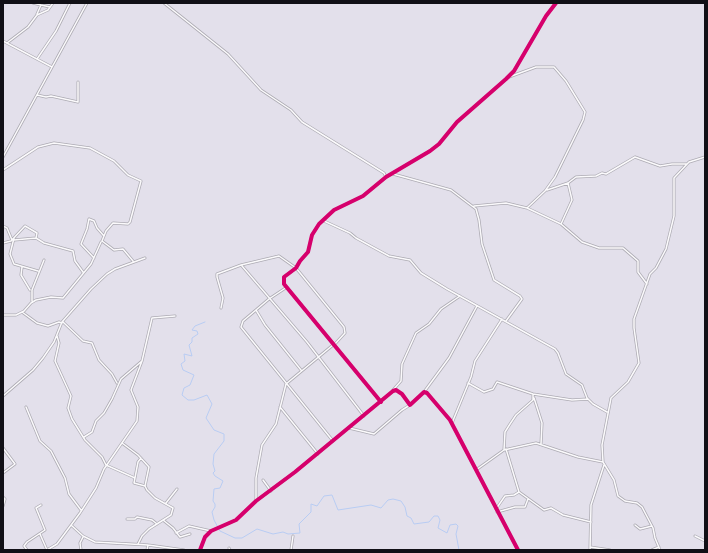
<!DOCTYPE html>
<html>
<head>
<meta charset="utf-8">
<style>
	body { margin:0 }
	#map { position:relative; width:708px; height:553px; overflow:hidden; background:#e3e0eb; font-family:"Exo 2",sans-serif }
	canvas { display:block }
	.frame { position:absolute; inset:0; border:4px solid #111016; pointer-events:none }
</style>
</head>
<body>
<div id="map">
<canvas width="708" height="553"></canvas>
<div class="frame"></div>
</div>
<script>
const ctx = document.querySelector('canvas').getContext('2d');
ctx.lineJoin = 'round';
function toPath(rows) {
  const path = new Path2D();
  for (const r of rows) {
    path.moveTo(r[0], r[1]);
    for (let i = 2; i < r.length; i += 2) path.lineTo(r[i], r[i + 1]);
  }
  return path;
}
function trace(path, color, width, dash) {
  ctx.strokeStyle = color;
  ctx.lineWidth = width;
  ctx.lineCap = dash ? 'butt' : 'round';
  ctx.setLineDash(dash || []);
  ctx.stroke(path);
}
const stream = toPath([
	[205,322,195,326,192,330,197,331,198,334,192,338,192,342,189,345,192,356,184,354,185,361,181,364,183,370,194,375,190,385,184,388,182,395,188,400,194,400,207,395,212,404,206,418,214,430,224,434,224,441,214,454,213,464,215,471,213,473,215,476,223,481,220,488,214,489,213,501,215,504,215,507,212,512,214,520,220,531,235,538,242,538,257,529,273,534,283,532,288,534,300,533,299,524,311,512,311,504,317,506,324,496,332,495,338,510,371,505,381,508,388,500,393,499,401,501,405,507,407,516,411,518,414,524,429,522,434,516,438,516,440,520,438,528,447,533,450,525,456,524,458,526,456,534,459,550]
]);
const street = toPath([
	[33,3,41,5],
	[164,3,228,54,261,90,291,110,302,122,384,173,386,177],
	[37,14,41,5,50,7],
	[3,41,52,67],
	[7,43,28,27,37,15,48,10,53,3],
	[37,59,56,31,70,3],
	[509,77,536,67,554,67,566,81,585,112,583,120,555,177,545,191,527,208],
	[37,95,46,97,51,96,78,102,78,82],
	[3,157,87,3],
	[3,170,38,147,54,143,90,148,114,161,128,175,141,181,130,222,128,224,113,223,106,231,102,241,114,250,123,249,133,261],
	[393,174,451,190,476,209,479,220,482,244,494,280,520,296,522,299,506,321],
	[547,190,568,183,576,177,596,176,602,173,606,174,635,157,660,166,672,164,687,164],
	[474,206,506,203,527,208,561,224,582,242,599,248,623,248,638,261,638,272,647,284],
	[324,221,350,233,356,238,389,256,410,260,421,273,447,289,555,349,558,353,566,374,582,385,587,398,593,404,607,412],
	[561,224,572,200,568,183],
	[3,226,7,228,12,240],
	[14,238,10,254,14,264,38,271],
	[14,240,36,238],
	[3,243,11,241,25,226,37,233,36,238,44,243,73,251,75,261,83,272],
	[94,258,81,244,87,229,89,219,94,221,97,228,104,236],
	[242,266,307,342,364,416],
	[22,267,21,275,30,290],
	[287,287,269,299,243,321,241,327,333,441],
	[32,301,32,290,44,260],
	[221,308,223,298,217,277,217,274,241,265,279,256,296,268,344,327,345,333,334,345],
	[256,310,265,325,301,370],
	[22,312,37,323,48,326,59,322,62,323],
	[3,315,16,315,24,311,31,303,36,300,51,297,63,298,91,264,101,242],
	[63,322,83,341,92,343,99,360,112,374,117,383],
	[57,336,59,343,55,361,71,396,68,408,72,419,85,440,102,457,106,465,135,478],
	[468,383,484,392,493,389,497,382,533,394,572,400,588,399],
	[393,390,401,381,402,364,416,333,429,324,441,309,460,296],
	[424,392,449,358,477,306],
	[3,396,33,370,43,358,54,342,62,322,91,289,107,274,115,269,145,258],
	[534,398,542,423,541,444],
	[381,402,284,284,284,277,296,268,300,261,308,252,312,235,319,224,334,210,363,196,386,177,430,151,439,144,457,122,506,79,514,71,546,16,556,3],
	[26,407,40,441,51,451,65,478,69,494,81,510],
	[280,407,318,454],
	[452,423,471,377,475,361,502,319],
	[349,428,374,434,402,410,410,405],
	[84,437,92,432,96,421,104,413,112,399,121,379,142,361,152,318,175,316],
	[122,443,138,455,149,467,145,486,147,490,155,498,173,508,171,515,149,529,142,536,138,544],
	[3,448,15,464,3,473],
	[504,450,536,443,578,457,603,462],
	[141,458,138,462,134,483,145,486],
	[476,470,504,450,505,432,510,424,516,415,533,400,533,394],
	[263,480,271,491],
	[519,492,544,510,551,508,563,515,591,522],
	[3,497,5,499,3,506],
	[256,501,256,478,262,445,276,424,286,384,333,345],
	[166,503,177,489],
	[496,509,505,496,514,495,519,492,506,449],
	[497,512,515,507,525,507,528,499],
	[127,519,135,519,137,517,152,520,157,524],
	[163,520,173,528,180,537,190,534],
	[71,525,83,536,95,542,148,545,184,550],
	[635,525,640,529,652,526],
	[176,533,189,526,211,531],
	[40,534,47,550,57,544,80,513,96,488,104,469,137,421,138,407,131,390,142,361],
	[695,536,705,541],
	[590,547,610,550],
	[229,548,230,550],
	[27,550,24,546,27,542,45,530,36,508,41,505],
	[81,550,80,543,83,537],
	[147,550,148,545],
	[200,550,205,537,211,531,236,520,256,501,295,472,393,391,396,390,402,394,410,405,424,392,427,393,450,420,518,550],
	[291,550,293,536],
	[590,550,591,505,604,465],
	[652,550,659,547],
	[660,550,655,538,653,528,642,507,637,503,625,501,618,496,614,480,603,462,602,445,611,398,628,382,639,363,634,328,634,319,650,274,656,268,666,249,674,216,674,178,689,162,705,157]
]);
const cycleway = toPath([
	[381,402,284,284,284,277,296,268,300,261,308,252,312,235,319,224,334,210,363,196,386,177,430,151,439,144,457,122,506,79,514,71,546,16,556,3],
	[200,550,205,537,211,531,236,520,256,501,295,472,393,391,396,390,402,394,410,405,424,392,427,393,450,420,518,550]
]);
trace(stream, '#b8ccf3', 1);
trace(street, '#adabb3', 3);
trace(street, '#fbfafc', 1.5);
trace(cycleway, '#d6006c', 4);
</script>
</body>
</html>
